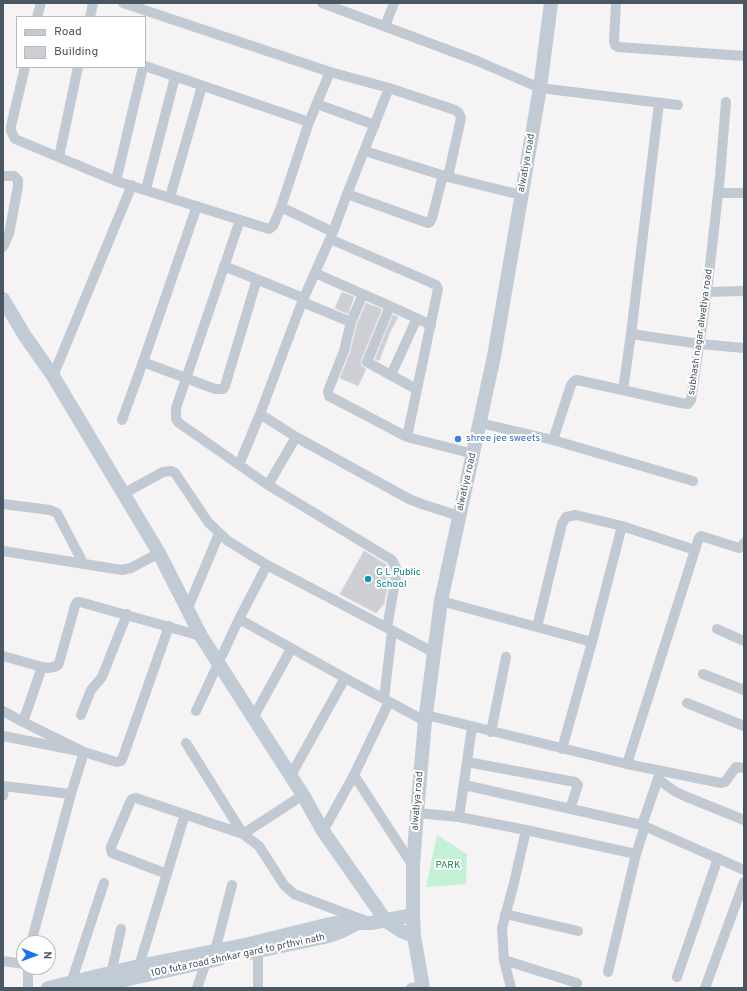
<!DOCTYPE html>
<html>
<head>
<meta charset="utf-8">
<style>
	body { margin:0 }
	#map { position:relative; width:747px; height:991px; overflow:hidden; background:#f5f3f3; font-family:Overpass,sans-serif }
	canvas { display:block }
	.frame { position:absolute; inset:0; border:4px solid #4a5661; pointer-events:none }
	.legend { position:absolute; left:16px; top:16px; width:130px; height:52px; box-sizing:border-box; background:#fff; border:1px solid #b7bbc0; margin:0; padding:5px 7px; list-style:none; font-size:12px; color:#4a5661 }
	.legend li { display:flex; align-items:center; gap:8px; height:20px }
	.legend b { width:20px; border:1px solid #b7bbc0 }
	.north { position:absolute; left:16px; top:935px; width:40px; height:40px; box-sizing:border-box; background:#fff; border:1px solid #b7bbc0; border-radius:50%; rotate:91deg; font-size:11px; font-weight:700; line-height:16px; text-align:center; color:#4a5661 }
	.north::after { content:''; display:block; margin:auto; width:14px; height:18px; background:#1a73e8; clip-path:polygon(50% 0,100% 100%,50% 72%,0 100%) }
</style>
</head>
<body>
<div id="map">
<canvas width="747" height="991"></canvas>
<div class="frame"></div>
<ul class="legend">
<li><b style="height:5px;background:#c1cbd6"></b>Road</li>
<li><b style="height:11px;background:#cdcfd5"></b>Building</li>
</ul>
<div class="north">N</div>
</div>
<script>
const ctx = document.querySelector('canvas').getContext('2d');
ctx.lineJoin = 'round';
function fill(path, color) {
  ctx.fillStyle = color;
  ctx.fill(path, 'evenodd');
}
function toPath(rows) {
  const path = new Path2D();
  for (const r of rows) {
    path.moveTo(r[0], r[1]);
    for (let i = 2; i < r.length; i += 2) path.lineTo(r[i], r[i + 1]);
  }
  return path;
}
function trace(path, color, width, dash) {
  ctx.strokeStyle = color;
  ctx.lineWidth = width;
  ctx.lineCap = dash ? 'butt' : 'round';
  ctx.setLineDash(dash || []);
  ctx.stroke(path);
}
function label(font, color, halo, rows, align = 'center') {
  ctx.font = font + ' Overpass,sans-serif';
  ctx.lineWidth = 4;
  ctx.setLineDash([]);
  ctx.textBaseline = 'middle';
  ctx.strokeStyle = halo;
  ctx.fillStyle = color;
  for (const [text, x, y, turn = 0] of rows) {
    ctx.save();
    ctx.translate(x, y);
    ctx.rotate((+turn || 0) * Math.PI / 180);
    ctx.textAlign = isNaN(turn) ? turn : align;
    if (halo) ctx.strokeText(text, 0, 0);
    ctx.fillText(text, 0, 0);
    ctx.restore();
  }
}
const green = toPath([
	[437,835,467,854,466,884,426,887]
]);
const building = toPath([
	[342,292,354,297,348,314,335,308,342,292],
	[366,303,382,309,361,360,361,365,366,369,358,386,340,378,350,353,357,324,366,303],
	[393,315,398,317,390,332,379,361,375,359,393,315],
	[364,551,387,565,389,568,388,583,384,604,376,613,340,594,364,551]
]);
const street = toPath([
	[123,3,330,72,389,88,455,110,459,113,461,118,448,177],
	[322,3,475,60,540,88,678,105],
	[616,3,614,41,615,45,618,47,744,56],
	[37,17,41,3],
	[90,17,93,3],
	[385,26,394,3],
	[145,66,309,122],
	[25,67,11,126,11,131,15,139,116,181,269,229,273,226,281,207,309,122,330,72],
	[389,88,347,194,333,232,302,302,260,414,296,437,409,499,422,504,459,516],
	[317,104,375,125],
	[365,151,448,177,521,195],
	[59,157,78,67],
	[3,176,14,176,18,180,18,186,9,234,3,247],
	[116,181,143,67],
	[146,189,175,77],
	[718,193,744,193],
	[347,194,428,223,430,222,432,218,443,175],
	[170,197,202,86],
	[197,206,143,362,215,389,223,389,225,386,257,279],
	[281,207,333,232],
	[240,220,176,408,176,419,179,423,268,485,392,560,397,570,387,628],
	[330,239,432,283,436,285,438,289,407,437],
	[224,266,303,298],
	[315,273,390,306,367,362,416,389],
	[707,292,744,291],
	[363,294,351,322,344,351,328,391,329,396,407,437,474,454],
	[302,302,351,322],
	[390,306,431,325],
	[631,334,700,344,744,348],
	[391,375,417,318],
	[53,376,132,185],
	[623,390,631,334,659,103],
	[122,420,143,362],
	[480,423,553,440,571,385,574,381,577,380,681,403,688,404,691,400,707,292,720,176,726,102],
	[553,440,693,481],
	[239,465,260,414],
	[268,485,296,437],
	[123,494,163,472,171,471,175,473,208,522,228,541,267,565,435,653],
	[3,504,50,510,57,513,83,563],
	[695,550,699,538,701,536,739,548,742,547,744,543],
	[3,551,122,570,131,568,159,553],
	[441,601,592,642,622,526,576,515,566,517,562,524,537,627],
	[187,610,219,534],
	[239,619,345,678,425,721],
	[717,629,744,641],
	[3,656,42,667,48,668,57,666,59,663,75,606,77,602,80,602,201,636],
	[703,674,744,690],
	[384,699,392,631],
	[389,702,354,775,413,866],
	[687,703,744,726],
	[3,711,23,722,84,752,71,794,31,943],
	[196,711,239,619,267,565],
	[81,715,91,690,102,677,127,614],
	[426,715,627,764,695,550,622,526],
	[253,718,291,649],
	[23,722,42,667],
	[491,732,506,657],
	[3,736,84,752,113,761,117,762,121,761,123,757,169,626],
	[186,743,243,834,303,795],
	[562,749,592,642],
	[467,762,575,782,578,785,570,809],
	[627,764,721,783,725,782,736,767,744,768],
	[290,777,345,678],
	[658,779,674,791,687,797,744,820],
	[3,786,71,794],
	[464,787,469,786,642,825,744,870],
	[3,796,4,786],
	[417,813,459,817,526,830,514,883,502,928,504,960,511,988],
	[459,817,472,727],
	[642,825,660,773],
	[526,830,636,854],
	[323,831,354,775],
	[167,874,112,853,111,850,111,847,130,802,132,799,136,798,243,834,259,846,284,885,294,894,366,921],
	[505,914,578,931],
	[215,951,232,885],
	[258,951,258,988],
	[504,960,577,983],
	[3,961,24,964],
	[139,966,185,814],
	[608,972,636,854,645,826],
	[111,974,121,929],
	[677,977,718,858],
	[71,983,104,883],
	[28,988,28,967],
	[197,988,206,962],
	[411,988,422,986],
	[705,988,744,882]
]);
const secondary = toPath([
	[3,299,25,336,53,376,159,553,201,636,303,795,323,831,386,921,401,931,414,936],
	[413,915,413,866,417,813,425,721,441,601,494,356,540,88,551,3],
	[249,953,329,936,340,932,354,925],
	[48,988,139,966,249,944,326,925,337,923,371,923,413,915,414,936,423,988],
	[88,988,219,959]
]);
const markers = [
	[458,439,4,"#3f7fe0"],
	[368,579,4,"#0f9aa8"]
];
const streetNames = [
	["alwatiya road",527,163,-80],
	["subhash nagar alwatiya road",701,332,-82],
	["alwatiya road",467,482,-77],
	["alwatiya road",418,801,-85],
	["100 futa road shnkar gard to prthvi nath",238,956,-12]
];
const shopNames = [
	["shree jee sweets",466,439]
];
const cultureNames = [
	["G L Public",376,573],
	["School",376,585]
];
const parkNames = [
	["PARK",448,866]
];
fill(green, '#c3f1d5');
fill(building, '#cdcfd5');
trace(building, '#d7d9de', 1);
trace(street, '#c1cad2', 10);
trace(secondary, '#c1cbd6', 14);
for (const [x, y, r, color] of markers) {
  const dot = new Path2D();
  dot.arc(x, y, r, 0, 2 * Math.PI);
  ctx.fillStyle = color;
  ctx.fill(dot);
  trace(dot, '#fff', 1.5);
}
label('10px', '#4a5661', '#fff', streetNames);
label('10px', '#366cbe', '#fff', shopNames, 'left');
label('10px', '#0d838f', '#fff', cultureNames, 'left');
label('10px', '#17864f', '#fff', parkNames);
</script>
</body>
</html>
